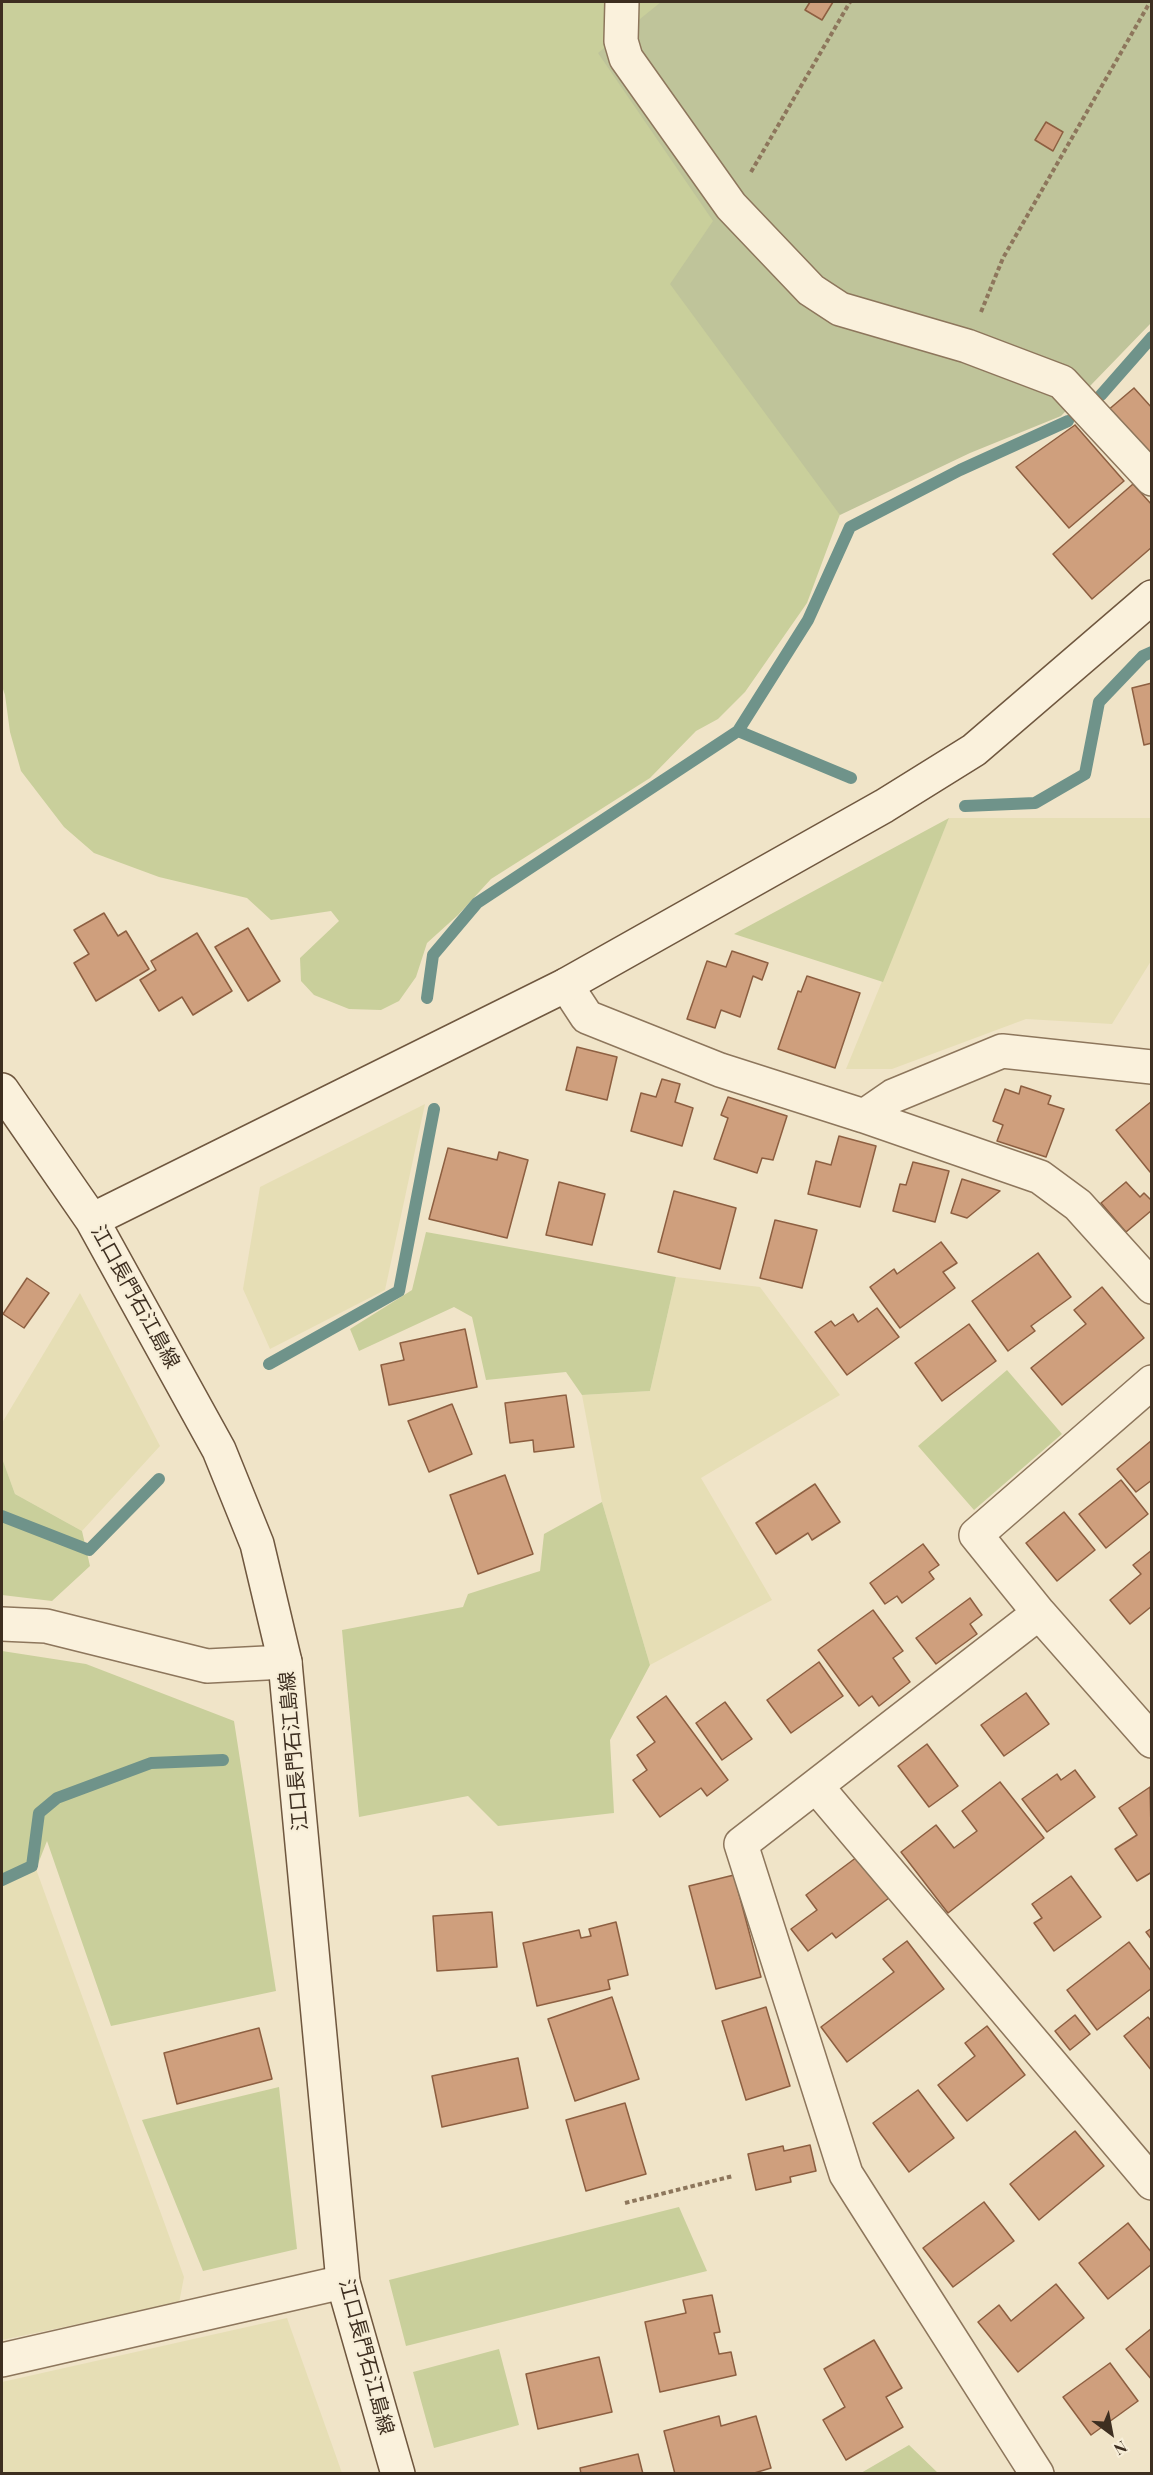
<!DOCTYPE html>
<html>
<head>
<meta charset="utf-8">
<style>
	body { margin:0 }
	#map { position:relative; width:1153px; height:2475px; overflow:hidden; background:#f0e4c8; font-family:"Playfair Display",serif }
	canvas { display:block }
	.frame { position:absolute; inset:0; border:3px solid #3d2e20; pointer-events:none }
	.north { position:absolute; left:1081px; top:2403px; width:60px; height:60px; -webkit-text-stroke:4px #f7eed8; paint-order:stroke; rotate:148deg; font-size:16px; font-weight:700; line-height:24px; text-align:center; color:#3d2e20 }
	.north::after { content:''; display:block; margin:auto; width:21px; height:27px; background:#3d2e20; clip-path:polygon(50% 0,100% 100%,50% 72%,0 100%) }
</style>
</head>
<body>
<div id="map">
<canvas width="1153" height="2475"></canvas>
<div class="frame"></div>
<div class="north">N</div>
</div>
<script>
const ctx = document.querySelector('canvas').getContext('2d');
ctx.lineJoin = 'round';
function fill(path, color) {
  ctx.fillStyle = color;
  ctx.fill(path, 'evenodd');
}
function toPath(rows) {
  const path = new Path2D();
  for (const r of rows) {
    path.moveTo(r[0], r[1]);
    for (let i = 2; i < r.length; i += 2) path.lineTo(r[i], r[i + 1]);
  }
  return path;
}
function trace(path, color, width, dash) {
  ctx.strokeStyle = color;
  ctx.lineWidth = width;
  ctx.lineCap = dash ? 'butt' : 'round';
  ctx.setLineDash(dash || []);
  ctx.stroke(path);
}
function label(font, color, halo, rows, align = 'center') {
  ctx.font = font + ' "Playfair Display","Noto Sans JP",serif';
  ctx.lineWidth = 4.5;
  ctx.setLineDash([]);
  ctx.textBaseline = 'middle';
  ctx.strokeStyle = halo;
  ctx.fillStyle = color;
  for (const [text, x, y, turn = 0] of rows) {
    ctx.save();
    ctx.translate(x, y);
    ctx.rotate((+turn || 0) * Math.PI / 180);
    ctx.textAlign = isNaN(turn) ? turn : align;
    if (halo) ctx.strokeText(text, 0, 0);
    ctx.fillText(text, 0, 0);
    ctx.restore();
  }
}
const farmland = toPath([
	[949,818,1151,818,1151,961,1112,1024,1026,1019,892,1069,846,1069],
	[425,1104,385,1290,270,1349,243,1289,260,1187],
	[676,1277,760,1287,840,1395,701,1478,772,1600,650,1665,602,1502,582,1395,650,1391],
	[80,1293,160,1446,82,1531,15,1494,2,1458,2,1423],
	[36,1869,184,2277,179,2303,2,2340,2,1885],
	[287,2318,342,2473,2,2473,2,2382]
]);
const green = toPath([
	[2,2,673,2,748,251,842,509,807,603,745,692,718,719,696,731,650,778,491,879,458,915,427,943,416,977,399,1001,381,1010,349,1009,314,995,301,981,300,958,339,921,331,911,271,920,247,898,159,877,94,853,64,827,21,771,10,732,5,695,2,686],
	[949,818,883,982,734,934],
	[426,1232,676,1277,650,1391,582,1395,566,1372,486,1380,472,1317,454,1307,359,1351,350,1329,412,1290],
	[1007,1370,1062,1434,974,1510,918,1446],
	[2,1458,15,1494,82,1531,90,1566,52,1601,2,1595],
	[602,1502,650,1665,610,1740,614,1813,498,1826,468,1796,359,1817,342,1630,463,1607,468,1594,540,1571,544,1534],
	[2,1651,86,1664,234,1721,276,1991,111,2026,47,1841,36,1869,2,1885],
	[279,2087,297,2249,203,2271,142,2120],
	[679,2207,707,2271,406,2346,389,2280],
	[499,2349,519,2425,434,2448,413,2372],
	[909,2445,938,2473,861,2473]
]);
const cemetery = toPath([
	[661,2,1151,2,1151,323,1061,416,970,453,840,515,670,284,713,221,598,53]
]);
const stream = toPath([
	[1101,395,1152,337],
	[738,731,808,620,850,527,960,470,1068,421],
	[965,806,1035,803,1085,774,1099,702,1143,656,1152,652],
	[427,998,433,955,477,903,738,731,851,778],
	[269,1364,399,1291,434,1109],
	[2,1516,89,1550,159,1479],
	[2,1880,32,1866,39,1813,57,1798,151,1763,223,1760]
]);
const building = toPath([
	[810,2,833,2,822,20,805,10,810,2],
	[1046,122,1063,132,1053,151,1035,140,1046,122],
	[1134,388,1152,408,1152,462,1107,411,1134,388],
	[1075,425,1124,481,1069,528,1016,467,1075,425],
	[1133,484,1152,505,1152,547,1092,599,1053,554,1133,484],
	[1152,683,1152,743,1144,745,1132,688,1152,683],
	[104,913,118,936,126,931,149,969,96,1001,74,963,89,954,74,930,104,913],
	[248,928,280,981,248,1001,215,947,248,928],
	[197,933,232,991,193,1015,182,997,159,1011,140,980,156,970,151,961,197,933],
	[732,951,768,963,762,980,753,976,740,1017,721,1010,715,1028,687,1019,707,961,726,967,732,951],
	[807,976,860,993,835,1068,778,1049,798,991,801,992,807,976],
	[577,1047,617,1057,607,1100,566,1090,577,1047],
	[662,1079,680,1084,675,1102,693,1108,682,1146,631,1131,641,1093,656,1097,662,1079],
	[1021,1086,1051,1096,1048,1104,1064,1109,1046,1157,997,1141,1003,1125,993,1121,1005,1089,1019,1094,1021,1086],
	[728,1097,787,1116,773,1160,762,1158,757,1173,714,1159,728,1118,721,1115,728,1097],
	[1152,1101,1152,1171,1150,1172,1116,1130,1152,1101],
	[839,1136,876,1146,860,1207,808,1194,816,1161,831,1165,839,1136],
	[448,1148,497,1160,499,1152,528,1160,507,1238,429,1219,448,1148],
	[913,1162,949,1171,935,1222,893,1211,900,1184,906,1185,913,1162],
	[962,1179,1000,1191,967,1218,951,1213,962,1179],
	[559,1182,605,1194,592,1245,546,1235,559,1182],
	[1126,1182,1140,1197,1144,1193,1152,1201,1152,1210,1126,1232,1101,1203,1126,1182],
	[674,1191,736,1208,720,1269,658,1252,674,1191],
	[775,1220,817,1230,802,1288,760,1278,775,1220],
	[941,1242,957,1263,943,1272,955,1288,900,1328,870,1287,894,1269,897,1274,941,1242],
	[1038,1253,1071,1297,1031,1326,1035,1331,1008,1351,972,1301,1038,1253],
	[27,1278,49,1293,24,1328,3,1314,27,1278],
	[1102,1287,1144,1338,1062,1405,1031,1368,1086,1324,1074,1310,1102,1287],
	[877,1308,899,1337,847,1375,815,1332,831,1321,835,1326,853,1314,858,1322,877,1308],
	[969,1324,996,1361,942,1401,915,1363,969,1324],
	[465,1329,477,1387,389,1405,381,1365,404,1360,400,1343,465,1329],
	[566,1395,574,1447,534,1452,533,1440,510,1443,505,1403,566,1395],
	[452,1404,472,1454,429,1472,408,1421,452,1404],
	[1152,1440,1152,1480,1136,1492,1117,1469,1152,1440],
	[505,1475,533,1554,478,1574,450,1495,505,1475],
	[1121,1480,1148,1514,1106,1548,1079,1514,1121,1480],
	[815,1484,840,1522,812,1540,808,1533,776,1554,756,1523,815,1484],
	[1064,1512,1095,1550,1057,1581,1026,1543,1064,1512],
	[923,1544,939,1565,929,1572,934,1579,902,1603,897,1596,885,1604,870,1583,923,1544],
	[1152,1550,1152,1606,1130,1624,1110,1600,1141,1574,1133,1565,1152,1550],
	[970,1598,982,1615,970,1624,977,1634,936,1664,916,1638,970,1598],
	[873,1610,903,1651,893,1658,910,1682,879,1706,872,1696,859,1706,818,1650,873,1610],
	[819,1662,843,1696,791,1733,767,1700,819,1662],
	[1026,1693,1049,1724,1004,1756,981,1725,1026,1693],
	[666,1696,728,1780,707,1796,701,1788,660,1817,633,1780,647,1770,637,1755,655,1742,637,1717,666,1696],
	[725,1702,752,1739,722,1760,696,1723,725,1702],
	[927,1744,958,1786,929,1807,898,1766,927,1744],
	[1075,1770,1095,1797,1047,1832,1022,1799,1057,1774,1061,1780,1075,1770],
	[1000,1782,1044,1838,948,1913,901,1852,936,1825,954,1848,977,1831,962,1811,1000,1782],
	[1150,1787,1152,1872,1137,1881,1115,1849,1137,1835,1119,1808,1150,1787],
	[857,1857,889,1898,836,1938,832,1933,808,1951,791,1929,817,1910,806,1895,857,1857],
	[734,1875,761,1977,716,1989,689,1886,734,1875],
	[1071,1876,1101,1917,1054,1951,1034,1923,1042,1918,1032,1904,1071,1876],
	[492,1912,497,1967,437,1971,433,1916,492,1912],
	[616,1922,628,1975,608,1980,610,1989,537,2006,523,1943,579,1930,581,1938,591,1936,589,1929,616,1922],
	[1152,1928,1152,1940,1146,1932,1152,1928],
	[907,1941,944,1989,847,2062,821,2027,894,1972,883,1959,907,1941],
	[1129,1942,1152,1972,1152,1988,1097,2030,1067,1990,1129,1942],
	[612,1997,639,2079,575,2101,548,2019,612,1997],
	[766,2007,790,2086,746,2100,722,2021,766,2007],
	[1075,2015,1090,2034,1070,2050,1055,2031,1075,2015],
	[1148,2017,1152,2022,1152,2071,1124,2036,1148,2017],
	[987,2026,1025,2075,967,2121,938,2085,975,2056,965,2043,987,2026],
	[259,2028,272,2079,177,2104,164,2053,259,2028],
	[518,2058,528,2108,442,2127,432,2076,518,2058],
	[918,2090,954,2138,909,2172,873,2123,918,2090],
	[625,2103,646,2174,586,2191,566,2120,625,2103],
	[1075,2131,1104,2166,1039,2220,1010,2184,1075,2131],
	[810,2145,816,2171,790,2177,791,2182,756,2190,748,2154,783,2146,784,2151,810,2145],
	[984,2202,1014,2241,953,2287,923,2248,984,2202],
	[1128,2223,1152,2253,1152,2264,1108,2299,1079,2263,1128,2223],
	[1056,2284,1084,2318,1018,2372,978,2322,999,2305,1011,2321,1056,2284],
	[712,2295,720,2332,714,2333,719,2354,731,2352,736,2375,660,2392,645,2322,686,2313,683,2300,712,2295],
	[1152,2328,1152,2380,1126,2349,1152,2328],
	[874,2340,902,2388,886,2397,903,2427,846,2460,823,2420,845,2407,824,2369,874,2340],
	[599,2357,612,2412,538,2429,526,2374,599,2357],
	[1110,2363,1138,2401,1091,2435,1063,2397,1110,2363],
	[719,2416,721,2426,756,2416,771,2468,751,2474,675,2474,664,2431,719,2416],
	[638,2454,643,2474,581,2474,580,2468,638,2454]
]);
const path = toPath([
	[751,172,850,2],
	[981,312,1003,258,1150,2],
	[625,2203,733,2176]
]);
const street = toPath([
	[622,2,621,41,626,58,731,206,811,290,840,309,967,346,1062,382,1152,479],
	[566,985,587,1017,720,1070,864,1116,1040,1177,1078,1205,1152,1287],
	[864,1116,893,1096,1002,1051,1152,1067],
	[1039,1613,1152,1741],
	[2,1624,46,1626,207,1666,285,1662],
	[816,1786,1152,2183],
	[2,2360,343,2282],
	[1037,2474,846,2174,741,1844,1039,1613,976,1535,1152,1382]
]);
const secondary = toPath([
	[2,1090,92,1220,219,1450,257,1544,285,1662,343,2282,398,2474],
	[92,1220,566,985,884,806,974,750,1152,597]
]);
const streetNames = [
	["江口長門石江島線",135,1297,61],
	["江口長門石江島線",294,1751,-95],
	["江口長門石江島線",366,2357,75]
];
fill(farmland, '#e6deb5');
fill(green, '#c9cf9b');
fill(cemetery, '#bfc49a');
trace(stream, '#6f938a', 12);
fill(building, '#cf9f7d');
trace(building, '#8d5f41', 1.5);
trace(street, '#8d765c', 36);
trace(secondary, '#6f573f', 36);
trace(path, '#8d765c', 4, [4.5, 3]);
trace(street, '#faf1dc', 33);
trace(secondary, '#faf1dc', 33);
label('20px', '#3d2e20', '#f7eed8', streetNames);
</script>
</body>
</html>
